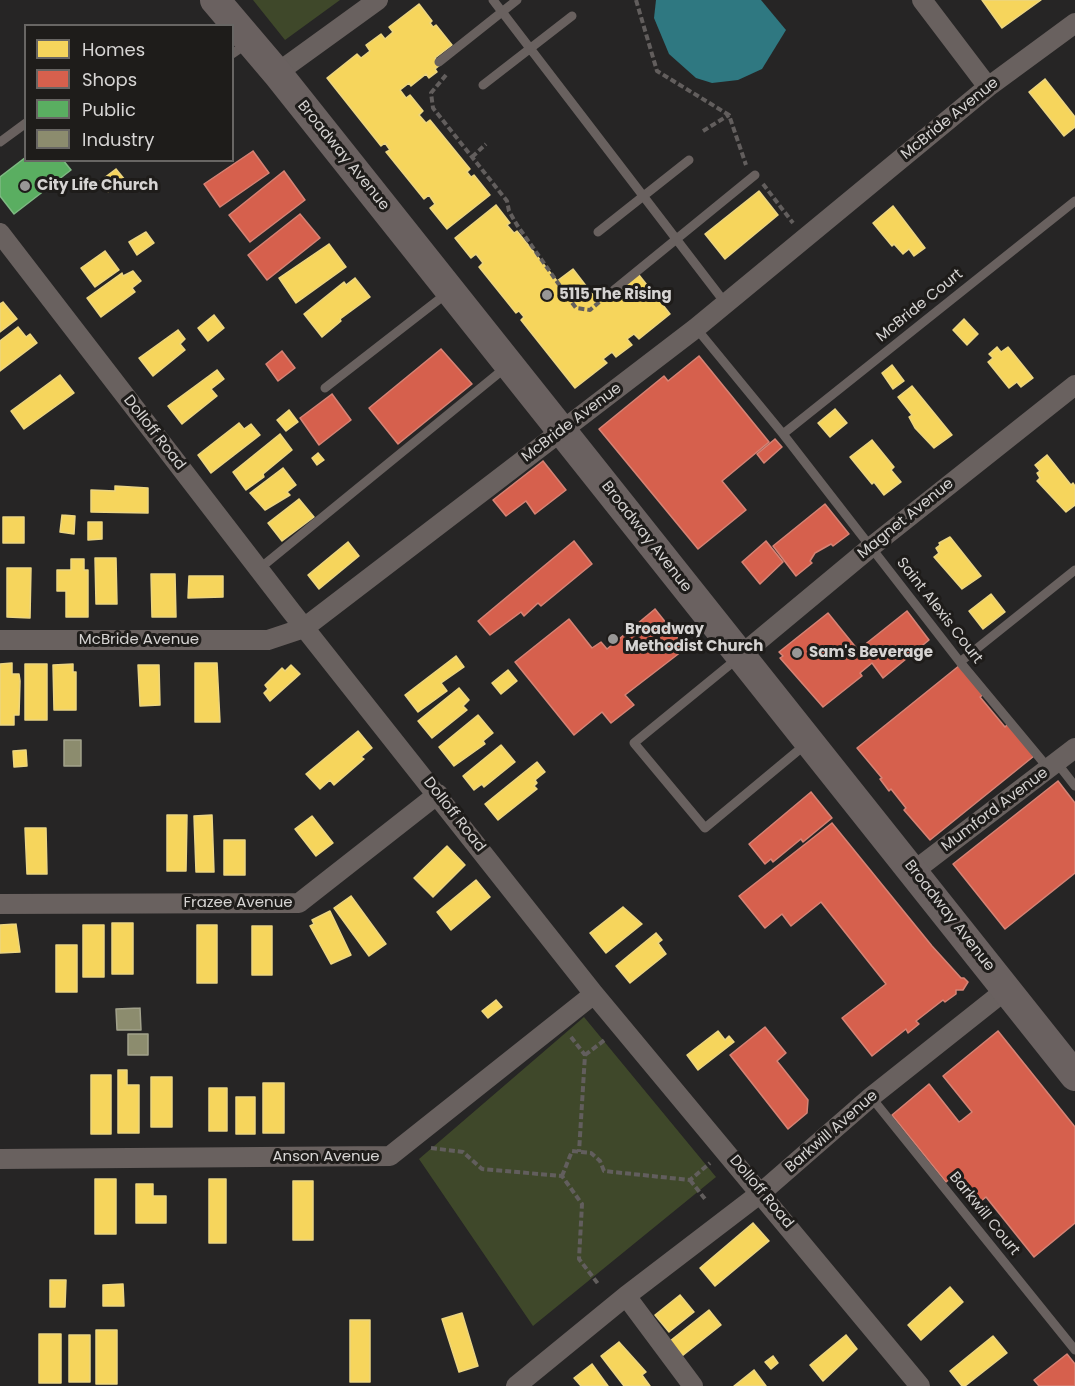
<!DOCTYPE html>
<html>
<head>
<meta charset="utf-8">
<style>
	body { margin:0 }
	#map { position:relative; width:1075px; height:1386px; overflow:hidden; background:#262525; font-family:Poppins,sans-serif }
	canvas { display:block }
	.legend { position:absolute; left:24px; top:24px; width:210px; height:138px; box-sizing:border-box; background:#1e1c1a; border:2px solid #686664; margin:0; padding:8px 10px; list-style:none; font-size:18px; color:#d6d4d3 }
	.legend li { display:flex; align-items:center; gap:12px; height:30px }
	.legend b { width:30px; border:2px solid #686664 }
</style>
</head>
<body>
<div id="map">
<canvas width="1075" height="1386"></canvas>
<ul class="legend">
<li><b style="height:16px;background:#f6d55c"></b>Homes</li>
<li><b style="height:16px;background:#d6604d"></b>Shops</li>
<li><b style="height:16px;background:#5aae61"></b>Public</li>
<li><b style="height:16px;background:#8c8c6e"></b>Industry</li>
</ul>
</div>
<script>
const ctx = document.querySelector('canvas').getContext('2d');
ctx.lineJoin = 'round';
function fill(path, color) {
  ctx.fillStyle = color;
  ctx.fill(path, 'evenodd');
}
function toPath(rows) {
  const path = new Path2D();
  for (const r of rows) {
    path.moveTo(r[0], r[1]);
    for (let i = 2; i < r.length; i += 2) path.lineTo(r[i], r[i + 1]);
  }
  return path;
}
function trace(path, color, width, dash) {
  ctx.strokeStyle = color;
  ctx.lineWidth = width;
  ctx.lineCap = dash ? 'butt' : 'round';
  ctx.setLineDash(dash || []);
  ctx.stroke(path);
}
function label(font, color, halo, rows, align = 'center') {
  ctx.font = font + ' Poppins,sans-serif';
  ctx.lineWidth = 6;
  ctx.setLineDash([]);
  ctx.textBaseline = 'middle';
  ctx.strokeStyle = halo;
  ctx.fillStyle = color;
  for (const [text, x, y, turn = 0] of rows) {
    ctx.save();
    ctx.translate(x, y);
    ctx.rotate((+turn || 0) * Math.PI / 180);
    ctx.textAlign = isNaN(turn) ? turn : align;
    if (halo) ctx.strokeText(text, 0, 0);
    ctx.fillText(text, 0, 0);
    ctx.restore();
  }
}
const green = toPath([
	[253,0,340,0,285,40],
	[584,1017,716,1177,533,1326,419,1159]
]);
const water = toPath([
	[656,0,761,0,786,30,762,69,738,80,712,83,696,78,669,54,654,18]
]);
const homes = toPath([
	[982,0,1041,0,1002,28,982,0],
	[419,4,432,21,430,23,433,27,436,25,452,45,435,58,440,65,435,69,437,72,429,78,426,74,411,86,409,83,400,90,406,98,410,95,423,111,419,115,426,123,430,120,470,169,467,172,471,177,474,175,490,195,447,229,430,208,435,204,429,195,424,199,386,152,390,150,385,143,381,146,327,78,357,54,361,58,370,51,366,45,381,34,385,39,393,32,389,27,419,4],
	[1045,79,1075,117,1075,127,1064,136,1029,92,1045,79],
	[116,169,125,180,108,192,100,181,116,169],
	[759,191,778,215,725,259,705,234,759,191],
	[496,205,510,223,507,225,514,233,517,231,557,281,573,269,597,300,635,270,670,314,639,339,634,334,627,339,632,345,616,357,612,352,603,359,607,363,575,388,521,320,524,317,519,311,516,313,479,267,483,263,476,254,471,258,455,238,496,205],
	[893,206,925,248,914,256,909,249,903,254,894,244,892,246,873,223,893,206],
	[146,232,154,243,137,255,129,242,146,232],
	[329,244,346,267,296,303,279,278,329,244],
	[105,251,119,270,95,287,81,268,105,251],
	[133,271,141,281,132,288,135,292,101,317,87,298,122,273,123,276,133,271],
	[355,278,370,297,340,319,341,321,322,337,304,314,344,282,346,285,355,278],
	[3,302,17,319,0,332,0,304,3,302],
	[214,315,224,328,208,341,198,328,214,315],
	[964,319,978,334,967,345,953,330,964,319],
	[18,327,26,337,30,334,37,343,0,371,0,341,18,327],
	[178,330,185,339,180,344,185,350,153,376,139,358,178,330],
	[997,347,1001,352,1008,347,1033,378,1021,387,1017,382,1009,388,988,362,993,358,989,354,997,347],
	[892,365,904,381,893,389,882,373,892,365],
	[217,370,224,379,211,389,217,396,182,424,168,406,217,370],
	[60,375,74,393,24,429,11,411,60,375],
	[912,386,952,435,934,448,915,428,909,417,912,415,898,397,912,386],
	[835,409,847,423,830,437,818,423,835,409],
	[289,410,298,422,286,431,277,420,289,410],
	[239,423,244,429,251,424,260,435,211,473,198,455,239,423],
	[280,434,292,450,263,474,264,477,246,490,233,472,280,434],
	[872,440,894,467,891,470,901,482,884,495,874,482,872,484,850,457,872,440],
	[318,453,324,460,317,465,312,458,318,453],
	[1047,455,1071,485,1073,483,1075,486,1075,505,1066,512,1037,481,1040,478,1037,473,1040,471,1035,465,1047,455],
	[283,468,296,485,287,492,290,495,265,510,250,493,283,468],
	[115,486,148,488,148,513,91,512,91,490,115,491,115,486],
	[299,499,314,517,282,541,268,523,299,499],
	[62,515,75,516,74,534,60,532,62,515],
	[3,517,24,517,24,543,3,543,3,517],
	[88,522,102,522,102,539,88,540,88,522],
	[950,537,981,576,962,589,934,557,939,553,936,548,940,545,939,543,950,537],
	[348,542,359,556,319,589,308,575,348,542],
	[95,558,116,558,117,604,96,604,95,558],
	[71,559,84,559,84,570,88,570,88,617,66,617,66,591,57,591,57,570,71,570,71,559],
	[7,568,31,568,30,618,7,617,7,568],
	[151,574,175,574,176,617,152,617,151,574],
	[189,576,223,576,223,597,188,598,189,576],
	[991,594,1005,612,983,629,969,611,991,594],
	[456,656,464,667,441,683,447,691,418,712,405,695,456,656],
	[12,663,12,674,19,674,20,681,19,715,14,715,14,725,0,725,0,664,12,663],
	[195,663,217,663,220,722,195,722,195,663],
	[25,664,47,664,47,720,25,720,25,664],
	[73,664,73,672,76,672,76,710,54,710,53,665,73,664],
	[138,665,159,665,160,705,140,706,138,665],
	[291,665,300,674,270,701,264,693,268,689,265,685,282,668,285,671,291,665],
	[508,670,517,681,501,694,492,683,508,670],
	[459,688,469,700,463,706,467,710,432,738,418,721,459,688],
	[478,715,493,733,483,741,485,744,454,766,439,747,478,715],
	[358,731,372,748,361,757,364,759,334,785,330,780,320,789,306,774,358,731],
	[501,745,515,762,484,787,482,784,474,790,463,776,501,745],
	[26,750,27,766,14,767,13,751,26,750],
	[537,762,545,772,535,780,537,783,534,786,537,789,498,820,485,804,537,762],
	[167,815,187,815,186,871,167,871,167,815],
	[212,815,214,872,196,872,194,816,212,815],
	[312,816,333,843,316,856,295,829,312,816],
	[25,828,46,828,47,874,27,874,25,828],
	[224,840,245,840,245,875,224,875,224,840],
	[447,846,465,865,433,897,414,878,447,846],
	[476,880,490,897,451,930,437,912,476,880],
	[351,896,386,944,369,956,334,908,351,896],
	[623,907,642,924,606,953,590,933,623,907],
	[330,911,351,955,331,964,310,926,314,924,312,920,330,911],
	[112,923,133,923,133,974,112,974,112,923],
	[16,924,20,952,0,953,0,925,16,924],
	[83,925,104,925,104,977,83,977,83,925],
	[197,925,217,925,217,983,197,983,197,925],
	[252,926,272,926,272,975,252,975,252,926],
	[656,933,662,940,658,943,666,954,630,983,616,966,656,933],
	[56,945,77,945,77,992,56,992,56,945],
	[496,1000,502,1007,488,1018,482,1011,496,1000],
	[718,1031,725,1040,729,1036,734,1042,698,1070,687,1055,718,1031],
	[118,1070,127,1070,127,1085,139,1085,139,1133,118,1133,118,1070],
	[91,1075,111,1075,111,1134,91,1134,91,1075],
	[151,1077,172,1077,172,1127,151,1127,151,1077],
	[263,1083,284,1083,284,1133,263,1133,263,1083],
	[209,1088,227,1088,227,1131,209,1131,209,1088],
	[236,1097,255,1097,255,1134,236,1134,236,1097],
	[95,1179,116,1179,116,1234,95,1234,95,1179],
	[209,1179,226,1179,226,1243,209,1243,209,1179],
	[293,1181,313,1181,313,1240,293,1240,293,1181],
	[136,1184,153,1184,153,1196,166,1196,166,1223,136,1223,136,1184],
	[753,1223,769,1241,715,1286,700,1268,753,1223],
	[50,1280,66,1280,65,1307,50,1307,50,1280],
	[123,1284,124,1306,103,1306,103,1285,123,1284],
	[950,1287,963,1302,921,1340,908,1325,950,1287],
	[680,1295,694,1312,669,1332,655,1315,680,1295],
	[709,1310,721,1325,682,1356,670,1341,709,1310],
	[462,1313,478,1366,459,1372,442,1319,462,1313],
	[350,1320,370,1320,370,1382,350,1382,350,1320],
	[96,1330,117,1330,117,1384,96,1384,96,1330],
	[39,1334,61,1334,61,1383,39,1383,39,1334],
	[69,1335,90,1335,90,1382,69,1382,69,1335],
	[846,1335,857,1349,823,1381,810,1365,846,1335],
	[993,1336,1007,1353,965,1386,962,1386,950,1371,993,1336],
	[619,1342,646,1372,642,1375,650,1386,624,1386,601,1356,619,1342],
	[773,1356,778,1363,771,1369,765,1362,773,1356],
	[592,1364,608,1386,581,1386,574,1378,592,1364],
	[754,1370,766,1386,734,1386,754,1370]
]);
const shops = toPath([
	[253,151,269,173,220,207,204,184,253,151],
	[284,171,305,200,250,242,229,215,284,171],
	[300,214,320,238,267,280,248,255,300,214],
	[441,349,472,384,398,444,369,408,441,349],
	[282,351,295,368,278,381,266,364,282,351],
	[699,356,769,442,722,481,746,510,698,549,599,429,664,376,668,381,699,356],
	[332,394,351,420,319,445,300,418,332,394],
	[775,439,782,447,764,463,757,454,775,439],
	[543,461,566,490,535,514,526,501,506,516,493,500,543,461],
	[825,504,849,534,833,546,831,544,815,553,810,561,812,563,796,576,773,546,825,504],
	[574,541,592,564,541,606,538,603,524,616,521,612,490,635,478,621,574,541],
	[766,541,783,562,760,584,742,562,766,541],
	[655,609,686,648,625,695,634,705,611,723,602,712,574,735,515,662,569,619,592,648,601,642,607,649,655,609],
	[907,611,929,640,883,678,872,663,860,673,862,676,823,707,780,658,783,656,779,652,828,613,858,650,907,611],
	[960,665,984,694,980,697,1005,727,1008,724,1034,756,930,840,904,810,906,808,891,789,889,791,880,779,882,778,857,748,960,665],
	[1058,781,1075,803,1075,873,1005,929,953,864,1058,781],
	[811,792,832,818,803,842,801,839,773,862,771,859,765,864,749,844,811,792],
	[832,823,932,946,961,978,964,978,968,982,963,990,956,990,956,994,945,1002,943,1000,916,1021,919,1024,908,1033,906,1029,872,1056,842,1018,886,984,821,902,791,926,782,914,765,928,739,896,832,823],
	[765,1027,786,1053,777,1061,808,1100,807,1113,788,1129,730,1055,765,1027],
	[998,1031,1075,1127,1075,1223,1034,1257,986,1197,974,1207,951,1178,946,1182,892,1115,929,1084,959,1122,962,1120,972,1112,943,1076,998,1031],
	[1067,1354,1075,1364,1075,1386,1039,1386,1034,1380,1067,1354]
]);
const public = toPath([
	[26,157,26,160,63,160,71,170,14,214,0,196,0,177,26,157]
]);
const industry = toPath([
	[64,740,81,740,81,766,64,766,64,740],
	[140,1008,141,1030,117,1030,116,1009,140,1008],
	[128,1034,148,1034,148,1055,128,1055,128,1034]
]);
const path = toPath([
	[636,0,657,71,729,115,746,165],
	[446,75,431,93,433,108,507,201,509,211,517,225,565,293,576,308,590,310,605,297],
	[703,131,729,115],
	[472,157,486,144],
	[763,184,793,223],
	[571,1037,585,1055,579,1152],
	[585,1055,606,1039],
	[431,1148,463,1152,482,1169,562,1176,582,1204,579,1259,599,1285],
	[562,1176,572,1151,591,1153,600,1161,604,1171,690,1180,710,1163],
	[690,1180,705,1199]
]);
const lane = toPath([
	[493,0,726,304],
	[232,54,248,43],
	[439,62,517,0],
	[483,85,572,16],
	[0,142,26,123],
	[598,232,689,160],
	[614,290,755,175],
	[696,328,783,434,960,662,1049,769],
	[325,388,446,294],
	[783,434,1075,201],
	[259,569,505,368],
	[738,658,634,743,705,828,806,744],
	[960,662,1075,570],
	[1057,763,1075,786],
	[871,1097,1075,1350]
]);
const street = toPath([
	[922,0,988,87],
	[277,73,378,0],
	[0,233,291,611,594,994,920,1386],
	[0,640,268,640,304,628,696,328,988,87,1075,23],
	[740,656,871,547,1075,385],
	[914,871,1075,748],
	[0,904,299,903,438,794],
	[0,1159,390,1156,594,994],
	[626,1296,693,1386],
	[516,1386,626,1296,762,1192,871,1097,1007,989]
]);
const primary = toPath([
	[215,0,277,73,1075,1076]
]);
const markers = [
	[25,186,6,"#989796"],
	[547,295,6,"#989796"],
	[613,639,6,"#989796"],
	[797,653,6,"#989796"]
];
const streetNames = [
	["McBride Avenue",950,119,-39],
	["Broadway Avenue",343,156,51],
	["McBride Court",920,306,-39],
	["McBride Avenue",572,423,-37],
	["Dolloff Road",154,433,52],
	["Magnet Avenue",906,519,-39],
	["Broadway Avenue",646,537,52],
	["Saint Alexis Court",939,611,52],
	["McBride Avenue",139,640],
	["Mumford Avenue",995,810,-37],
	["Dolloff Road",454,815,52],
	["Frazee Avenue",238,903],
	["Broadway Avenue",949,916,52],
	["Barkwill Avenue",832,1132,-41],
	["Anson Avenue",326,1157],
	["Dolloff Road",761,1192,50],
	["Barkwill Court",984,1214,51]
];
const poiNames = [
	["City Life Church",37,186],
	["5115 The Rising",559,295],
	["Broadway",625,630],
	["Methodist Church",625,647],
	["Sam's Beverage",809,653]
];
fill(green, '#3f482a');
fill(water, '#2f7881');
fill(homes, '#f6d55c');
trace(homes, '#ecd580', 1.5);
fill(shops, '#d6604d');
trace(shops, '#d68375', 1.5);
fill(public, '#5aae61');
trace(public, '#7fb983', 1.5);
fill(industry, '#8c8c6e');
trace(industry, '#a2a28c', 1.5);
trace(path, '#625e5d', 4, [6, 3]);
trace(lane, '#69615f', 9);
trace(street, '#69615f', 20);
trace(primary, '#6a6160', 30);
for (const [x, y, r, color] of markers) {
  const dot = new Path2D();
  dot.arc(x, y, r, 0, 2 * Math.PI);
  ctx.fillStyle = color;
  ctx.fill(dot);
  trace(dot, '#1e1c1a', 2);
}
label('15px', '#d6d4d3', '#1e1c1a', streetNames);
label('bold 15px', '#d6d4d3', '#1e1c1a', poiNames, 'left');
</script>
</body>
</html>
